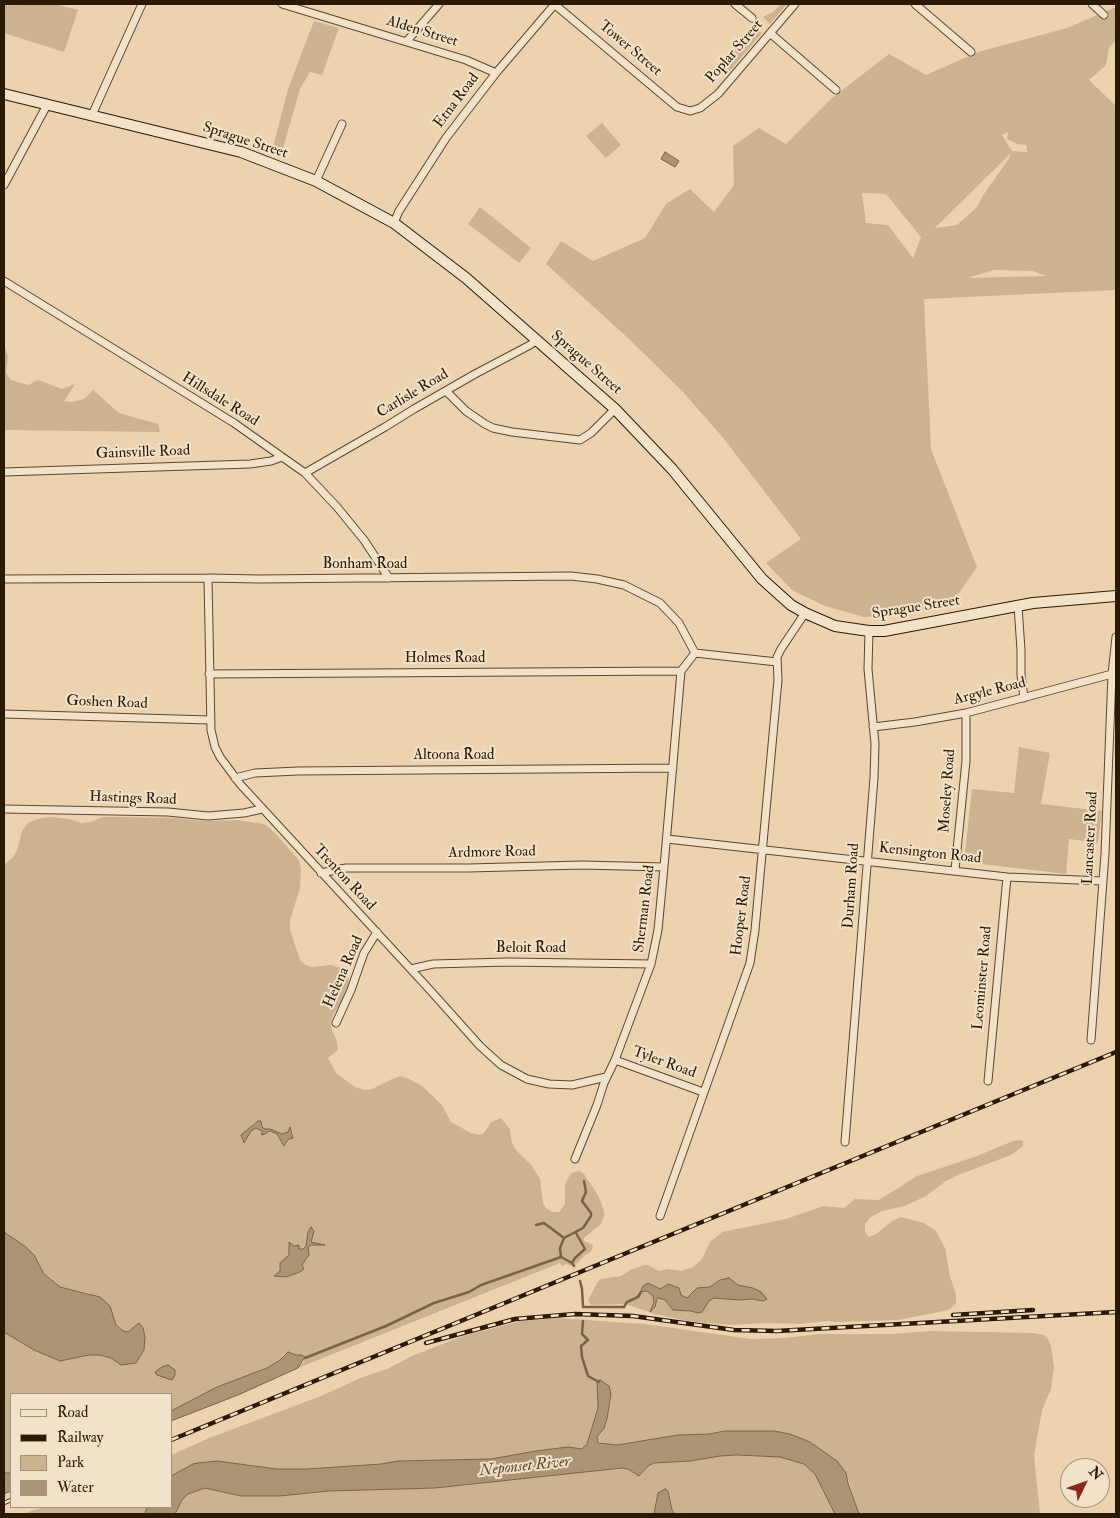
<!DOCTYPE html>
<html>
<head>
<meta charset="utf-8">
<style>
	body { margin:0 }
	#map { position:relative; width:1120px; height:1518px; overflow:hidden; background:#edd3ad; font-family:"IM FELL Double Pica",serif }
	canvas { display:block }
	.frame { position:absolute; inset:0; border:5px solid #2b1902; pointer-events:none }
	.legend { position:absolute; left:10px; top:1393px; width:162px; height:115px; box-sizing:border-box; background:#f3e2ca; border:1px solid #a3927a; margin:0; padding:6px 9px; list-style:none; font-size:15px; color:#2b1902 }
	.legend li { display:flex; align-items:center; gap:10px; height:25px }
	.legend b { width:25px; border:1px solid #a3927a }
	.north { position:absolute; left:1060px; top:1458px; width:50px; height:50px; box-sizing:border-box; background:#f3e2ca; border:1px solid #a3927a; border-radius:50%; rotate:48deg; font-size:14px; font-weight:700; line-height:20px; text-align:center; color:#2b1902 }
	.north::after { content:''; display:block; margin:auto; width:18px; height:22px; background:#8f2418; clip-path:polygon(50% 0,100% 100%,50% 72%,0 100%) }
</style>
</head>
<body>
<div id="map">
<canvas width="1120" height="1518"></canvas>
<div class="frame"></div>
<ul class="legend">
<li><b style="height:6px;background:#f3e2ca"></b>Road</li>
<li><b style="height:6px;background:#2b1902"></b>Railway</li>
<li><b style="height:14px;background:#ccb390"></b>Park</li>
<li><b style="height:14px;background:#ab9473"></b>Water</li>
</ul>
<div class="north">N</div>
</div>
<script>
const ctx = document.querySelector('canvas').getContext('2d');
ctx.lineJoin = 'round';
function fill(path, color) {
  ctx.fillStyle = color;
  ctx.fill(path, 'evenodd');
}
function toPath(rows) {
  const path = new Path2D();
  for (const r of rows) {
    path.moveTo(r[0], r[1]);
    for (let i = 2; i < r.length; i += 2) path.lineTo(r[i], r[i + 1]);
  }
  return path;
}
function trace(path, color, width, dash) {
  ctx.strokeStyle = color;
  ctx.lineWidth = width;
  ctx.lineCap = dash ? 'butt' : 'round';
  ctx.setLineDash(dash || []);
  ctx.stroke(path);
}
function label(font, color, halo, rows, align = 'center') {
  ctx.font = font + ' "IM FELL Double Pica",serif';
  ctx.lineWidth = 4;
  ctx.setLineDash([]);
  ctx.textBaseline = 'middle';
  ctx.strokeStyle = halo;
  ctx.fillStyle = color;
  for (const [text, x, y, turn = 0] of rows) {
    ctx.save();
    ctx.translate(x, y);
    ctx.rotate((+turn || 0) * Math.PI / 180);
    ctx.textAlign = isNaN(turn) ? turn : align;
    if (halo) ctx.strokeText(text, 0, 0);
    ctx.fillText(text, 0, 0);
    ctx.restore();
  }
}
const green = toPath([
	[4,4,55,4,78,10,64,52,4,33],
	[782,4,787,4,770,24,763,17,773,12],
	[1116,7,1116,40,1109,48,1106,65,1089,80,1116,106,1116,290,924,299,931,449,977,567,952,603,903,615,864,617,825,606,792,590,766,563,801,539,724,439,682,391,627,337,546,264,561,241,593,261,645,238,666,204,690,189,714,212,734,185,733,146,759,128,786,144,832,98,889,54,926,75,978,52,1067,28],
	[1008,132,1007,139,1017,144,1026,145,1027,152,1012,151,1002,135],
	[1011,153,1008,160,984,194,976,208,957,225,935,228],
	[862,193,886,194,921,237,913,258,888,225,866,223],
	[994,270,1033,271,1046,276,968,278],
	[314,21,339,28,322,75,310,72,300,89,281,155,272,151,288,89],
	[754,27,762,33,728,73,720,66],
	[602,123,621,145,606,158,586,136],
	[480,207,531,248,519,263,468,224],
	[4,344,8,356,6,373,11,380,28,385,38,380,62,389,75,384,64,401,72,402,84,399,93,390,119,413,158,424,160,432,4,430],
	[1019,747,1050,753,1041,804,1102,811,1098,843,1069,839,1066,874,964,862,972,789,1014,793],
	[51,817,70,819,81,823,91,822,103,817,119,817,173,818,204,821,237,820,264,824,273,831,299,860,301,869,300,888,290,920,290,930,300,960,306,965,312,967,331,965,341,968,349,979,348,986,340,1005,334,1013,331,1021,331,1027,337,1042,338,1050,328,1058,337,1074,355,1087,365,1090,372,1089,392,1079,400,1076,409,1079,422,1086,442,1105,451,1122,471,1133,479,1135,484,1133,491,1122,501,1118,510,1129,512,1143,515,1149,532,1166,540,1179,543,1203,546,1208,552,1212,559,1212,565,1204,565,1184,571,1173,580,1171,584,1174,598,1195,604,1211,604,1216,601,1224,584,1238,584,1241,591,1244,593,1246,591,1252,584,1256,575,1265,571,1266,567,1264,562,1266,560,1263,298,1368,305,1361,298,1355,291,1353,284,1354,280,1360,267,1368,217,1387,171,1411,171,1394,11,1394,11,1473,4,1473,4,1332,34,1350,60,1361,89,1355,100,1355,111,1358,121,1365,132,1329,128,1332,123,1331,116,1325,110,1306,89,1293,60,1287,51,1281,44,1274,39,1264,26,1247,4,1232,4,865,13,857,17,850,22,831,28,823,37,819],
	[261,1121,262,1127,265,1129,270,1129,282,1134,288,1132,290,1128,293,1133,287,1144,284,1146,280,1137,274,1132,263,1133,262,1131,256,1128,251,1131,244,1143,241,1137,254,1123],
	[311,1227,313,1236,310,1242,323,1245,311,1245,308,1247,309,1252,308,1258,302,1265,304,1269,300,1272,286,1277,275,1275,280,1271,289,1255,291,1244,296,1246,299,1250,306,1246,308,1232],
	[1020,1140,1023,1141,1023,1146,1011,1155,958,1175,946,1181,926,1196,905,1206,882,1211,871,1217,865,1224,865,1232,869,1237,876,1234,892,1221,901,1217,924,1223,936,1231,945,1248,950,1276,956,1295,956,1303,949,1310,898,1320,833,1322,829,1321,799,1324,767,1323,731,1325,688,1321,655,1314,625,1304,592,1305,588,1301,597,1283,601,1279,621,1276,630,1270,644,1265,648,1265,659,1271,668,1269,682,1271,693,1267,702,1259,710,1242,722,1232,786,1219,823,1206,844,1208,855,1199,879,1200,917,1176,977,1156,1013,1141],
	[729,1278,738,1285,753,1288,763,1301,752,1299,739,1300,714,1298,711,1299,698,1313,667,1304,665,1300,659,1298,651,1311,654,1298,651,1293,644,1291,648,1283,660,1289,666,1284,679,1290,681,1295,687,1298,697,1288,710,1287,720,1280],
	[557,1318,645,1324,751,1339,783,1338,821,1334,892,1334,931,1331,1033,1333,1044,1335,1048,1339,1051,1346,1054,1367,1051,1389,1042,1410,1034,1455,1040,1514,859,1514,847,1476,837,1461,810,1442,783,1432,725,1431,709,1434,678,1435,617,1445,601,1444,597,1439,606,1423,611,1399,598,1380,597,1381,598,1408,587,1444,582,1449,568,1447,536,1451,491,1459,398,1461,382,1464,307,1469,277,1469,252,1465,211,1461,185,1468,171,1476,171,1455,209,1438,321,1396,363,1377,387,1369,412,1356,463,1336,521,1321],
	[737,1455,780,1457,804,1464,815,1474,827,1494,835,1514,675,1514,672,1510,668,1491,658,1493,654,1514,175,1514,182,1500,188,1494,205,1488,241,1496,279,1496,329,1491,435,1488,622,1468,628,1469,636,1475,641,1475,648,1466,654,1463,690,1461,720,1456],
	[43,1507,147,1507,145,1514,23,1514]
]);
const water = toPath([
	[665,152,679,161,675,167,661,159,665,152],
	[258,1121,261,1121,262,1127,265,1129,270,1129,282,1134,288,1132,290,1127,293,1138,289,1139,284,1146,277,1134,270,1131,263,1135,261,1134,263,1133,262,1131,256,1128,251,1131,244,1143,241,1135,258,1121],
	[311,1227,314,1231,311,1242,325,1245,311,1245,308,1247,309,1255,302,1265,304,1269,300,1272,286,1277,274,1276,280,1271,280,1263,289,1255,289,1242,294,1246,299,1245,299,1249,303,1249,306,1246,308,1232,311,1227],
	[4,1232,26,1247,34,1255,44,1274,60,1287,100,1297,110,1306,116,1325,123,1331,128,1332,139,1323,143,1328,145,1337,144,1350,136,1363,121,1365,111,1358,100,1355,89,1355,60,1361,34,1350,4,1332,4,1232],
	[729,1278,738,1285,753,1288,761,1292,767,1299,763,1301,752,1299,739,1300,714,1298,709,1301,702,1312,698,1313,691,1311,673,1310,665,1300,659,1298,657,1299,655,1307,650,1312,654,1302,653,1296,647,1291,641,1292,641,1291,643,1286,648,1283,660,1289,668,1284,679,1288,681,1295,687,1298,697,1288,710,1287,720,1280,729,1278],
	[288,1352,296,1355,301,1355,305,1357,298,1368,238,1395,171,1421,171,1411,217,1387,267,1368,280,1360,288,1352],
	[168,1365,175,1370,175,1375,172,1380,157,1375,155,1372,162,1367,168,1365],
	[600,1380,609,1386,611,1394,607,1419,604,1428,597,1437,598,1443,617,1445,678,1435,709,1434,725,1431,774,1431,790,1434,810,1442,837,1461,846,1473,848,1483,859,1514,835,1514,815,1474,804,1464,780,1457,737,1455,720,1456,690,1461,654,1463,648,1466,639,1476,628,1469,622,1468,435,1488,329,1491,279,1496,241,1496,205,1488,188,1494,182,1500,175,1514,145,1514,147,1507,171,1507,171,1476,193,1464,198,1463,217,1461,277,1469,307,1469,381,1464,398,1461,491,1459,536,1451,568,1447,582,1449,587,1444,598,1408,597,1381,600,1380],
	[4,1473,11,1473,11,1491,4,1494,4,1473],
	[665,1489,668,1491,672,1510,675,1514,654,1514,658,1493,665,1489]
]);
const stream = toPath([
	[536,1225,544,1223,564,1238],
	[572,1263,561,1257,560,1248,564,1238,583,1228,591,1216,591,1213,582,1201,586,1192,584,1181],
	[574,1266,572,1263,575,1258,585,1249,576,1233],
	[580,1281,582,1289,583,1306],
	[583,1307,624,1307,627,1302,638,1297,641,1292],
	[583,1321,582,1334,588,1340,581,1346,582,1357,588,1376,599,1382],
	[305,1358,386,1326,434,1303,469,1292,481,1285,561,1257]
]);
const street = toPath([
	[282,4,466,60,496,73],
	[554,4,677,107,690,111,700,108,718,94,795,4],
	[735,4,752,18],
	[915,4,971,52],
	[1092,4,1104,15],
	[770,33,836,90],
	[407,41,439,4],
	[92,115,142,4],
	[316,181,342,124],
	[4,185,47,105],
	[394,223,399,211,446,138,496,73,555,4],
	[4,281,234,423,305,473,337,507,364,540,389,578],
	[446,391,466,411,485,424,493,428,512,432,580,440,591,433,615,409],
	[4,472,250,464,271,461,282,457],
	[305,473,385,427,414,409,475,374,530,345,537,340],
	[208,578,211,730,215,747,220,757,240,784,429,989,480,1046,501,1065,527,1079,549,1084,572,1085,606,1077],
	[4,579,208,578,259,579,571,576,597,579,624,585,660,603,679,623,695,653],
	[1018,606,1021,650,1021,675,1024,698],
	[695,653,777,662],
	[209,674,681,671],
	[4,714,210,720],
	[873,727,915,722,966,713,1112,674],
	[235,778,255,773,298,771,673,768],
	[4,809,168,812,208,816,244,813,262,809],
	[667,839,1007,877,1102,881],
	[955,870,966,761,966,713],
	[321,873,346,868,469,868,582,865,664,867],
	[411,969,433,964,507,962,651,964],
	[336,1023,351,990,364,953,377,932],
	[1091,1040,1105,854,1112,674,1116,637],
	[615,1060,703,1092],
	[988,1081,1007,877],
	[845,1142,874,778,875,744,868,669,869,631],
	[575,1159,597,1105,604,1083,615,1060,651,964,658,930,664,867,681,671,695,653],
	[660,1216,750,963,755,930,778,680,777,657,781,649,805,613]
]);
const secondary = toPath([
	[4,94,241,152,316,181,394,223,466,278,615,409,672,469,762,579,791,605,805,613,835,626,869,631,884,631,1033,603,1116,596]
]);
const rail = toPath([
	[953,1315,1033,1310],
	[426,1343,515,1319,575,1314,633,1316,734,1330,777,1331,1116,1312],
	[171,1440,1116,1052],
	[4,1503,11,1500]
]);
const streetNames = [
	["Alden Street",422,32,17],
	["Tower Street",630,49,40],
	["Poplar Street",735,52,-49],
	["Etna Road",457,101,-53],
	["Sprague Street",245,141,18],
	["Sprague Street",586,363,41],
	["Carlisle Road",413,394,-31],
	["Hillsdale Road",220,400,32],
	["Gainsville Road",143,453,-2],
	["Bonham Road",365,565],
	["Sprague Street",916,608,-9],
	["Holmes Road",445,659],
	["Argyle Road",990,692,-14],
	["Goshen Road",107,703,2],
	["Altoona Road",454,756],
	["Moseley Road",948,791,-86],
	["Hastings Road",133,799,2],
	["Lancaster Road",1091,838,-87],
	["Ardmore Road",492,853,-1],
	["Kensington Road",930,854,6],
	["Trenton Road",344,878,47],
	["Durham Road",852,886,-86],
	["Sherman Road",645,909,-83],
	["Hooper Road",742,916,-83],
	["Beloit Road",531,949],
	["Helena Road",344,972,-66],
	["Leominster Road",983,978,-85],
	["Tyler Road",664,1063,20]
];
const waterNames = [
	["Neponset River",525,1467,-6]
];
fill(green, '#ccb390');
fill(water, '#ab9473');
trace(water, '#786346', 1);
trace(stream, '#786346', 2.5);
trace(street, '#5c482d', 9);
trace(secondary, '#2b1902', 12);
trace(street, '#f3e2ca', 7);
trace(secondary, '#f3e2ca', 10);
trace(rail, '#2b1902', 4.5);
trace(rail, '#f3e2ca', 2.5, [8]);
label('15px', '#2b1902', '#f3e2ca', streetNames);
label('italic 16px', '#5e4a2f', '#f3e2ca', waterNames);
</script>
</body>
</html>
